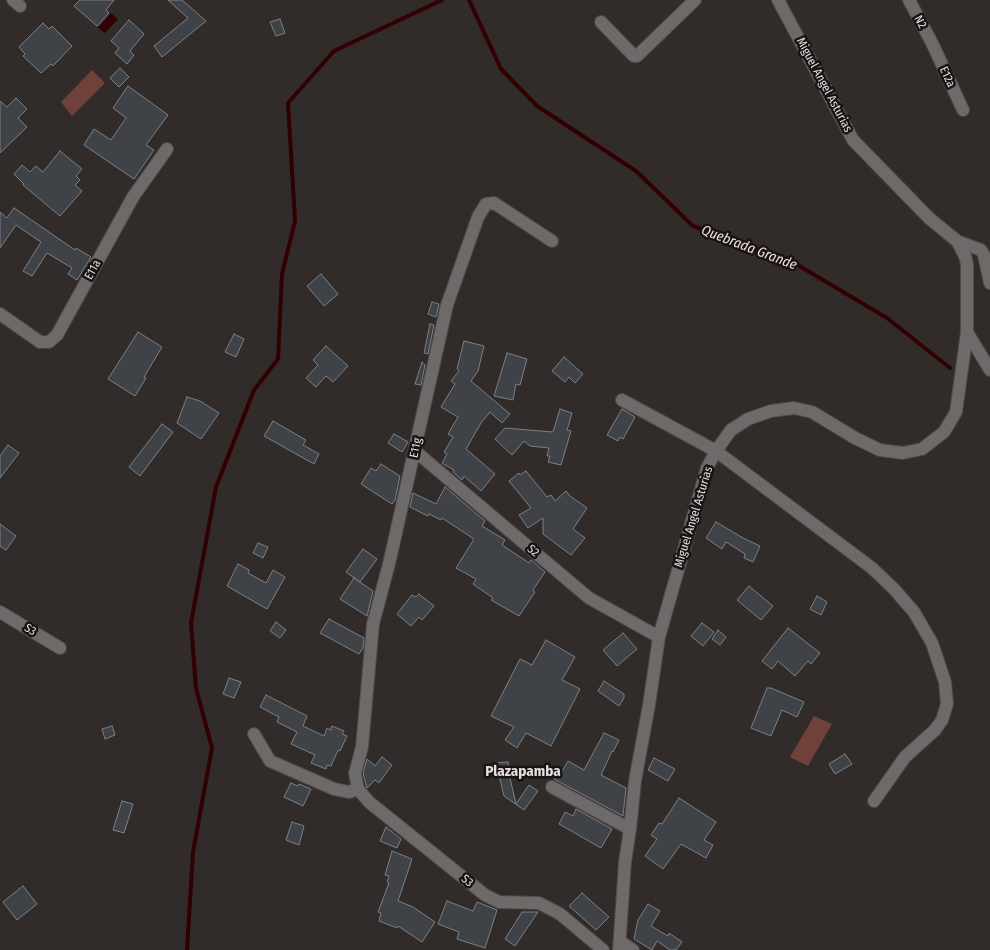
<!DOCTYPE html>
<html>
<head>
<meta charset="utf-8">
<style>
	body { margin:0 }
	canvas { display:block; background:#312b2a }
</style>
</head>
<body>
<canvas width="990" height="950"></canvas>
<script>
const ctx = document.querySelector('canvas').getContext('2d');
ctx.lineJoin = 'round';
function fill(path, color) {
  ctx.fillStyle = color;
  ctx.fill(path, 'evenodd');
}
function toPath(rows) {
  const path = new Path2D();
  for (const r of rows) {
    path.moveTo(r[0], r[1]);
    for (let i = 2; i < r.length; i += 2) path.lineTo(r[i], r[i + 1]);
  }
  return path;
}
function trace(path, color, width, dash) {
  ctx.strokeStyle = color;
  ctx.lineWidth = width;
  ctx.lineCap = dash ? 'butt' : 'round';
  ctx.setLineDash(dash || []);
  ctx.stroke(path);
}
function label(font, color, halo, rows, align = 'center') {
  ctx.font = font + ' "Fira Sans Condensed",sans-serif';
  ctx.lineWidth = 5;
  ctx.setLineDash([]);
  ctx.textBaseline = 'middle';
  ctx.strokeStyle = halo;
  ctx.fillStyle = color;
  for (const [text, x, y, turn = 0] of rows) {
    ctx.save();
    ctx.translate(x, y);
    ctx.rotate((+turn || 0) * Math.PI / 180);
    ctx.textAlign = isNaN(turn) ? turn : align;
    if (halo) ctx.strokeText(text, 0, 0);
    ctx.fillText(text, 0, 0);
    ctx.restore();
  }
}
const green = toPath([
	[92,70,105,83,72,116,61,102],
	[814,716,832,724,808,766,790,757]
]);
const water = toPath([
	[111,13,118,19,105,33,98,28]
]);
const stream = toPath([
	[469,0,501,69,537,106,636,171,693,226,796,264,887,318,950,368],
	[187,950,193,852,212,748,196,688,191,623,216,487,254,390,278,359,282,274,295,221,288,103,334,51,442,0]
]);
const building = toPath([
	[80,0,114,0,106,10,109,13,97,26,74,6,80,0],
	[168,0,182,0,206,21,162,57,154,46,188,18,168,0],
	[280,19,285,33,276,36,270,22,280,19],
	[129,20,144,34,130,51,134,55,127,64,115,53,119,48,111,41,129,20],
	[43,23,49,29,52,26,72,46,53,66,51,64,41,73,23,56,25,54,19,47,43,23],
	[120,68,129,77,119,87,110,78,120,68],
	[128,86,168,115,146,145,154,150,134,179,84,145,94,129,111,140,126,118,113,108,128,86],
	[16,98,27,109,18,118,27,127,0,153,0,101,7,107,16,98],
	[60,151,82,169,76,176,80,180,75,185,82,191,60,216,23,185,24,184,14,174,22,165,30,172,36,166,43,172,60,151],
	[14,208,75,250,76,248,91,257,77,280,68,274,72,268,47,253,32,276,23,271,41,242,16,225,0,248,0,212,7,218,14,208],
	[321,274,338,294,324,306,307,286,321,274],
	[432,302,439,304,436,317,428,314,432,302],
	[430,324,434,325,428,354,424,353,430,324],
	[138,332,162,347,144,377,146,378,135,396,108,379,138,332],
	[234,334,244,339,236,357,225,352,234,334],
	[464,341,484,346,478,371,471,381,510,414,502,423,490,412,481,423,466,449,495,474,481,491,464,476,462,480,453,472,454,470,442,463,447,454,444,452,453,437,448,434,458,417,441,407,455,384,451,381,459,371,457,369,464,341],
	[326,346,348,366,333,382,326,376,316,387,306,378,318,365,313,360,326,346],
	[507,353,527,359,520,385,516,384,513,400,494,396,507,353],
	[564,357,583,374,575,383,569,377,565,382,552,371,564,357],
	[422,362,425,365,421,385,415,384,422,362],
	[187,397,200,401,219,413,201,439,177,423,187,397],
	[560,409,572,413,567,430,571,431,561,465,548,462,550,456,547,456,549,448,530,446,524,441,512,455,495,439,505,428,553,432,560,409],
	[622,409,635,417,623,439,620,437,618,441,607,435,622,409],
	[273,421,306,440,303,445,319,454,314,464,264,436,273,421],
	[162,424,173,432,140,476,129,467,162,424],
	[394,434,408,442,402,452,388,443,394,434],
	[8,445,19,453,0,478,0,456,8,445],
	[381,464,400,476,395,500,392,504,361,484,371,468,376,471,381,464],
	[526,471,547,497,551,495,555,501,566,491,570,496,587,508,573,529,585,538,571,555,543,534,543,518,528,528,519,515,531,508,509,481,519,473,520,475,526,471],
	[445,487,485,521,482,526,505,540,502,545,529,563,531,560,545,572,533,590,535,592,519,616,491,600,493,598,473,584,476,579,456,568,474,539,442,518,441,520,429,514,428,516,410,507,413,493,436,504,445,487],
	[716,522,743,538,760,546,753,562,744,558,745,554,726,542,722,549,706,538,716,522],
	[0,524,16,536,6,550,0,546,0,524],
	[258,543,268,547,263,558,253,553,258,543],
	[363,549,377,559,360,582,346,572,363,549],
	[238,564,249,570,248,573,266,583,273,570,285,577,267,609,227,586,238,564],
	[354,578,373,591,367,616,340,599,354,578],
	[749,586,773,606,761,620,737,600,749,586],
	[419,594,434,606,422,620,419,617,411,626,397,614,412,595,416,597,419,594],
	[817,596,827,602,821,615,810,609,817,596],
	[329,619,364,638,363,648,359,654,320,633,329,619],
	[276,622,286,630,280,638,270,631,276,622],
	[702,623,714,632,703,646,691,636,702,623],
	[788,628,820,653,811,664,808,661,795,676,778,661,772,669,762,661,788,628],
	[718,630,726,637,720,645,712,639,718,630],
	[623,633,637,649,617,666,603,650,623,633],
	[546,640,575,657,562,680,580,689,551,746,526,733,517,748,505,740,514,727,491,716,520,659,532,665,546,640],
	[229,678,241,682,234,698,223,694,229,678],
	[604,681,624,694,624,698,619,706,598,691,604,681],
	[767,688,771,688,804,702,797,717,782,710,771,736,751,728,767,688],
	[266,695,307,716,303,726,324,736,327,728,331,730,332,726,344,731,342,734,347,736,340,751,338,750,331,766,327,765,326,769,311,763,315,755,291,744,297,732,277,722,279,717,260,707,266,695],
	[112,726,115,735,105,739,102,729,112,726],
	[604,733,619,740,613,752,612,751,601,775,626,788,623,816,554,779,557,773,560,775,568,761,584,770,604,733],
	[845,754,852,764,835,774,829,764,845,754],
	[382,757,392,765,379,783,375,780,367,788,363,773,367,759,375,766,382,757],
	[654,758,675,769,668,781,648,770,654,758],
	[508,762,510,778,516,804,529,785,538,791,524,810,504,796,496,763,508,762],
	[291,783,298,786,299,784,311,789,303,806,284,797,291,783],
	[679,798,716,822,704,840,713,845,706,858,681,844,663,869,645,856,657,839,651,835,659,823,662,824,679,798],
	[122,801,133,804,124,833,113,830,122,801],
	[576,809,612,829,601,848,559,824,565,812,573,816,576,809],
	[292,822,304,826,299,845,286,840,292,822],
	[386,827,401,839,397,848,380,841,386,827],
	[392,851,412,859,398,901,413,907,435,922,422,942,398,926,397,928,379,921,381,913,378,912,389,883,387,882,389,876,385,875,392,851],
	[23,886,37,904,17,920,3,902,23,886],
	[582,893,609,917,596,930,569,906,582,893],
	[447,901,473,911,477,902,497,910,485,948,457,939,459,932,438,924,447,901],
	[648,904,660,911,651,926,668,936,669,933,682,942,676,950,670,950,657,941,652,950,634,939,638,920,648,904],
	[522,912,538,912,515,946,505,939,522,912]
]);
const minor = toPath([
	[13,0,20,6],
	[909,0,932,43,963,110],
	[601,22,634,56,637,56,695,0],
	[552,241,494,203,486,204,478,217,447,305,389,564,373,624,362,747,355,773,358,789,369,802,485,895,499,902,539,903,560,914,603,950],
	[957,241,981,250,984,255,990,283],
	[0,314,40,342,49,342,57,335,133,197,167,149],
	[967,332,990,370],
	[622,400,716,451,872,568,894,589,914,612,932,643,945,682,947,704,942,720,935,730,905,757,874,801],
	[415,451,589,598,659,637],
	[0,612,60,648],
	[254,734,270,761,334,789,349,792,358,789],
	[552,787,630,829],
	[621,942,633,950],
	[619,950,625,862,630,829,635,781,649,705,659,637,707,468,716,451,731,430,748,419,771,411,794,408,812,412,855,438,880,450,903,453,922,449,944,432,956,412,967,332,967,264,965,256,957,241,929,218,853,140,778,0]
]);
const streetNames = [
	["N2",920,22,62],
	["E12a",947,77,65],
	["Miguel Angel Asturias",824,85,62],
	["E11a",93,270,-61],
	["E11g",416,448,-78],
	["Miguel Angel Asturias",694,517,-73],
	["S2",533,551,40],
	["S3",30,630,31],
	["S3",467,881,39]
];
const waterNames = [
	["Quebrada Grande",749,248,21]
];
const quarterNames = [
	["Plazapamba",523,772]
];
fill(green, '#70403a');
fill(water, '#310001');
trace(stream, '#310001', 4);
fill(building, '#3f4347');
trace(building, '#7c8085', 1);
trace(minor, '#4e4847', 14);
trace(minor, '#6d6a69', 12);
label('12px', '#e4e0e0', '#171414', streetNames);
label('italic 14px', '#f5deda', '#171414', waterNames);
label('bold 15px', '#e7dfde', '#171414', quarterNames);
</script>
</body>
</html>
